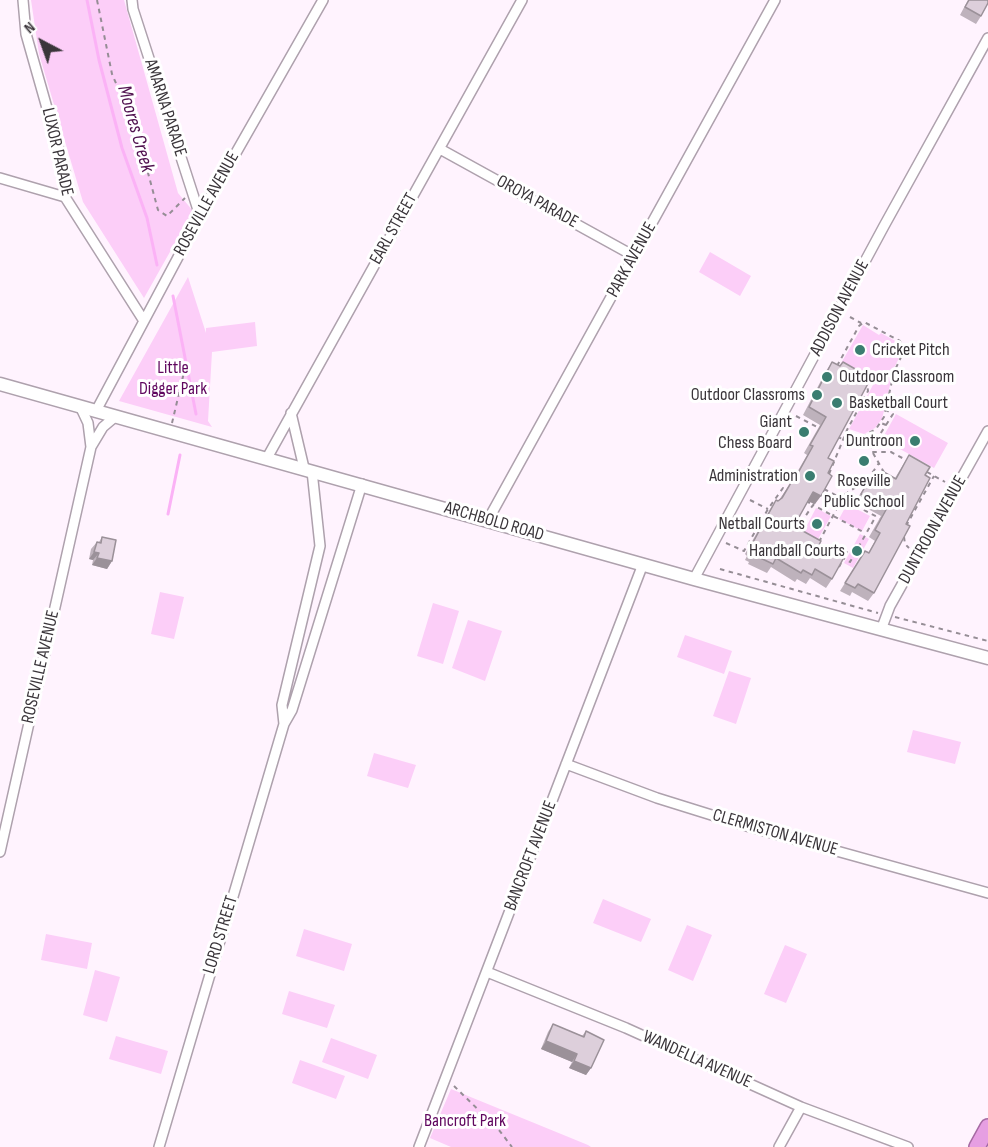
<!DOCTYPE html>
<html>
<head>
<meta charset="utf-8">
<style>
	body { margin:0 }
	#map { position:relative; width:988px; height:1147px; overflow:hidden; background:#fff3fe; font-family:"Sofia Sans Condensed",sans-serif }
	canvas { display:block }
	.north { position:absolute; left:12px; top:12px; width:60px; height:60px; -webkit-text-stroke:4px #fff; paint-order:stroke; rotate:319deg; font-size:16px; font-weight:700; line-height:24px; text-align:center; color:#3a353a }
	.north::after { content:''; display:block; margin:auto; width:21px; height:27px; background:#3a353a; clip-path:polygon(50% 0,100% 100%,50% 72%,0 100%) }
</style>
</head>
<body>
<div id="map">
<canvas width="988" height="1147"></canvas>
<div class="north">N</div>
</div>
<script>
const ctx = document.querySelector('canvas').getContext('2d');
ctx.lineJoin = 'round';
function fill(path, color) {
  ctx.fillStyle = color;
  ctx.fill(path, 'evenodd');
}
function toPath(rows) {
  const path = new Path2D();
  for (const r of rows) {
    path.moveTo(r[0], r[1]);
    for (let i = 2; i < r.length; i += 2) path.lineTo(r[i], r[i + 1]);
  }
  return path;
}
function trace(path, color, width, dash) {
  ctx.strokeStyle = color;
  ctx.lineWidth = width;
  ctx.lineCap = dash ? 'butt' : 'round';
  ctx.setLineDash(dash || []);
  ctx.stroke(path);
}
function label(font, color, halo, rows, align = 'center') {
  ctx.font = font + ' "Sofia Sans Condensed",sans-serif';
  ctx.lineWidth = 6;
  ctx.setLineDash([]);
  ctx.textBaseline = 'middle';
  ctx.strokeStyle = halo;
  ctx.fillStyle = color;
  for (const [text, x, y, turn = 0] of rows) {
    ctx.save();
    ctx.translate(x, y);
    ctx.rotate((+turn || 0) * Math.PI / 180);
    ctx.textAlign = isNaN(turn) ? turn : align;
    if (halo) ctx.strokeText(text, 0, 0);
    ctx.fillText(text, 0, 0);
    ctx.restore();
  }
}
const green = toPath([
	[31,0,124,0,178,193,193,211,144,298,83,202,39,54],
	[710,252,751,276,740,296,699,272],
	[188,277,206,333,206,328,255,322,257,346,212,352,208,421,212,427,119,401],
	[863,325,879,335,881,333,899,343,902,352,894,368,882,419,875,428,864,434,849,429,873,385,859,374,842,369,840,365],
	[896,414,948,443,934,468,882,439],
	[847,504,870,516,862,531,839,519],
	[816,508,831,516,817,541,803,533],
	[860,534,869,539,853,568,844,563],
	[160,592,184,597,174,639,151,634],
	[433,603,459,611,443,664,417,656],
	[468,620,502,631,485,681,452,668],
	[685,635,732,651,724,674,677,657],
	[729,671,751,678,736,724,713,716],
	[913,730,961,742,955,764,907,752],
	[374,753,416,765,408,788,367,776],
	[603,899,651,919,641,942,593,923],
	[687,925,712,935,693,981,668,970],
	[304,929,352,944,344,971,296,956],
	[46,934,92,943,87,969,41,960],
	[785,945,807,954,786,1003,764,994],
	[95,970,120,977,107,1022,83,1015],
	[289,991,335,1005,327,1028,282,1014],
	[116,1036,168,1051,161,1074,109,1059],
	[331,1038,377,1055,368,1079,322,1062],
	[300,1060,345,1076,336,1099,292,1083],
	[451,1089,588,1145,591,1147,451,1147,430,1138]
]);
const stream = toPath([
	[87,0,99,60,122,148,147,218,157,265],
	[173,296,196,414],
	[168,514,180,455]
]);
const path = toPath([
	[97,0,112,74,137,132,158,210,167,216,185,198],
	[850,317,861,323],
	[837,366,859,326,864,322,900,341,901,344,902,355,894,372,884,417,876,429,861,437],
	[796,416,819,428],
	[172,423,185,368],
	[886,425,893,414,886,410],
	[837,437,846,440,864,437,872,452,891,452,906,460],
	[871,448,886,425,881,423],
	[873,453,885,474],
	[927,472,945,482],
	[829,474,847,430,868,391,867,384],
	[824,489,883,520],
	[750,500,768,509],
	[806,501,813,505,815,501],
	[906,526,934,476],
	[796,530,813,505,865,533],
	[904,537,905,544,909,548],
	[819,542,844,495,868,479,879,463],
	[726,543,744,551,768,509,783,488,788,491],
	[817,545,828,551],
	[841,557,850,562,876,516],
	[839,567,843,559],
	[720,569,878,613],
	[895,617,988,641],
	[454,1086,499,1130,512,1147]
]);
const minor = toPath([
	[23,0,26,34,66,175,65,197,144,321],
	[132,0,133,9,200,216],
	[440,149,634,256],
	[0,178,65,197],
	[80,406,88,423,91,447],
	[96,411,200,216,323,0],
	[291,413,304,468],
	[267,458,522,0],
	[488,520,775,0],
	[694,579,884,226,988,38],
	[881,630,890,606,988,431],
	[284,724,282,705,320,546,312,471],
	[566,764,657,798,750,827,988,893],
	[0,852,91,447,103,427,116,416],
	[487,972,626,1028,801,1107,908,1147],
	[159,1147,284,724,292,710,362,484],
	[419,1147,643,564],
	[779,1147,801,1107]
]);
const secondary = toPath([
	[0,384,694,579,988,658]
]);
const trunk = toPath([
	[977,1147,988,1127]
]);
const wall = toPath([
	[968,0,988,0,981,16,976,24,960,15],
	[832,362,840,366,843,362,828,458,828,473,815,504,808,501,794,526,818,547,833,551,836,546,832,579,826,588,810,578,806,584,797,579,795,582,771,567,767,573,748,564,749,562,745,560,747,556,745,554,770,509,776,500,778,501,779,500,792,481,807,455,804,453,820,425,803,415,826,371],
	[909,455,925,475,906,524,874,593,868,601,852,592,850,596,840,591,865,551,868,553,875,541,869,537,881,516,855,502,869,480,874,483,882,471,895,478],
	[102,537,112,561,107,569,92,565,93,560,89,559,91,549,97,542,99,542],
	[553,1024,582,1036,586,1031,591,1068,586,1075,569,1068,572,1062,541,1049,548,1032]
]);
const shadedWall = toPath([
	[813,492,821,496,815,504,807,501],
	[94,552,99,553,93,560,89,559],
	[97,558,112,561,107,569,92,565],
	[546,1041,577,1054,572,1062,541,1049],
	[574,1061,591,1068,586,1075,569,1068]
]);
const building = toPath([
	[969,0,988,0,988,3,981,16,965,7,969,0],
	[832,362,840,366,843,362,871,378,828,458,834,461,828,473,832,476,821,496,813,492,794,526,821,541,818,547,833,552,836,546,847,552,832,579,815,569,812,575,803,570,801,573,776,558,773,564,754,555,755,554,751,551,753,548,751,546,776,500,778,501,782,498,792,481,793,482,813,446,810,445,826,417,809,407,832,362],
	[909,455,930,467,925,475,930,478,906,524,910,526,874,593,858,584,855,588,845,583,865,551,869,553,880,533,875,530,887,508,861,494,869,480,875,484,882,471,896,479,909,455],
	[102,537,116,540,112,561,97,558,99,553,94,552,97,542,101,543,102,537],
	[553,1024,584,1037,586,1031,604,1040,591,1068,574,1061,577,1054,546,1041,553,1024]
]);
const markers = [
	[860,350,6,"#3a7d70"],
	[827,377,6,"#3a7d70"],
	[817,395,6,"#3a7d70"],
	[837,403,6,"#3a7d70"],
	[804,432,6,"#3a7d70"],
	[915,441,6,"#3a7d70"],
	[864,461,6,"#3a7d70"],
	[810,476,6,"#3a7d70"],
	[817,524,6,"#3a7d70"],
	[857,551,6,"#3a7d70"]
];
const streetNames = [
	["AMARNA PARADE",165,108,72],
	["LUXOR PARADE",57,152,77],
	["OROYA PARADE",537,202,29],
	["ROSEVILLE AVENUE",207,204,-61],
	["EARL STREET",394,229,-61],
	["PARK AVENUE",632,260,-61],
	["ADDISON AVENUE",840,308,-62],
	["ARCHBOLD ROAD",494,522,16],
	["DUNTROON AVENUE",933,530,-61],
	["ROSEVILLE AVENUE",41,667,-77],
	["CLERMISTON AVENUE",775,833,16],
	["BANCROFT AVENUE",531,856,-69],
	["LORD STREET",221,935,-73],
	["WANDELLA AVENUE",697,1060,24]
];
const poiNames = [
	["Cricket Pitch",872,350,"left"],
	["Outdoor Classroom",839,377,"left"],
	["Outdoor Classroms",805,395],
	["Basketball Court",849,403,"left"],
	["Giant",792,422],
	["Chess Board",792,443],
	["Duntroon",903,441],
	["Administration",798,476],
	["Roseville",864,481,"center"],
	["Public School",864,502,"center"],
	["Netball Courts",805,524],
	["Handball Courts",845,551]
];
const parkNames = [
	["Little",173,368],
	["Digger Park",173,389],
	["Bancroft Park",465,1121]
];
const waterNames = [
	["Moores Creek",135,129,74]
];
fill(green, '#fccef8');
trace(stream, '#fbb2f6', 3);
trace(minor, '#aea1ad', 12);
trace(secondary, '#aea1ad', 15);
trace(trunk, '#a66aa3', 18);
trace(path, '#958d95', 2, [4.5, 4.5]);
trace(minor, '#fff', 9);
trace(secondary, '#fff', 12);
trace(trunk, '#e69fe2', 15);
fill(wall, '#beb2bc');
fill(shadedWall, '#9b9199');
fill(building, '#ddcfdb');
trace(building, '#9b9199', 1.5);
for (const [x, y, r, color] of markers) {
  const dot = new Path2D();
  dot.arc(x, y, r, 0, 2 * Math.PI);
  ctx.fillStyle = color;
  ctx.fill(dot);
  trace(dot, '#fff', 2);
}
label('18px', '#3a353a', '#fff', streetNames);
label('18px', '#3a353a', '#fff', poiNames, 'right');
label('18px', '#5f065e', '#fff', parkNames);
label('italic 20px', '#511250', '#fff', waterNames);
</script>
</body>
</html>
